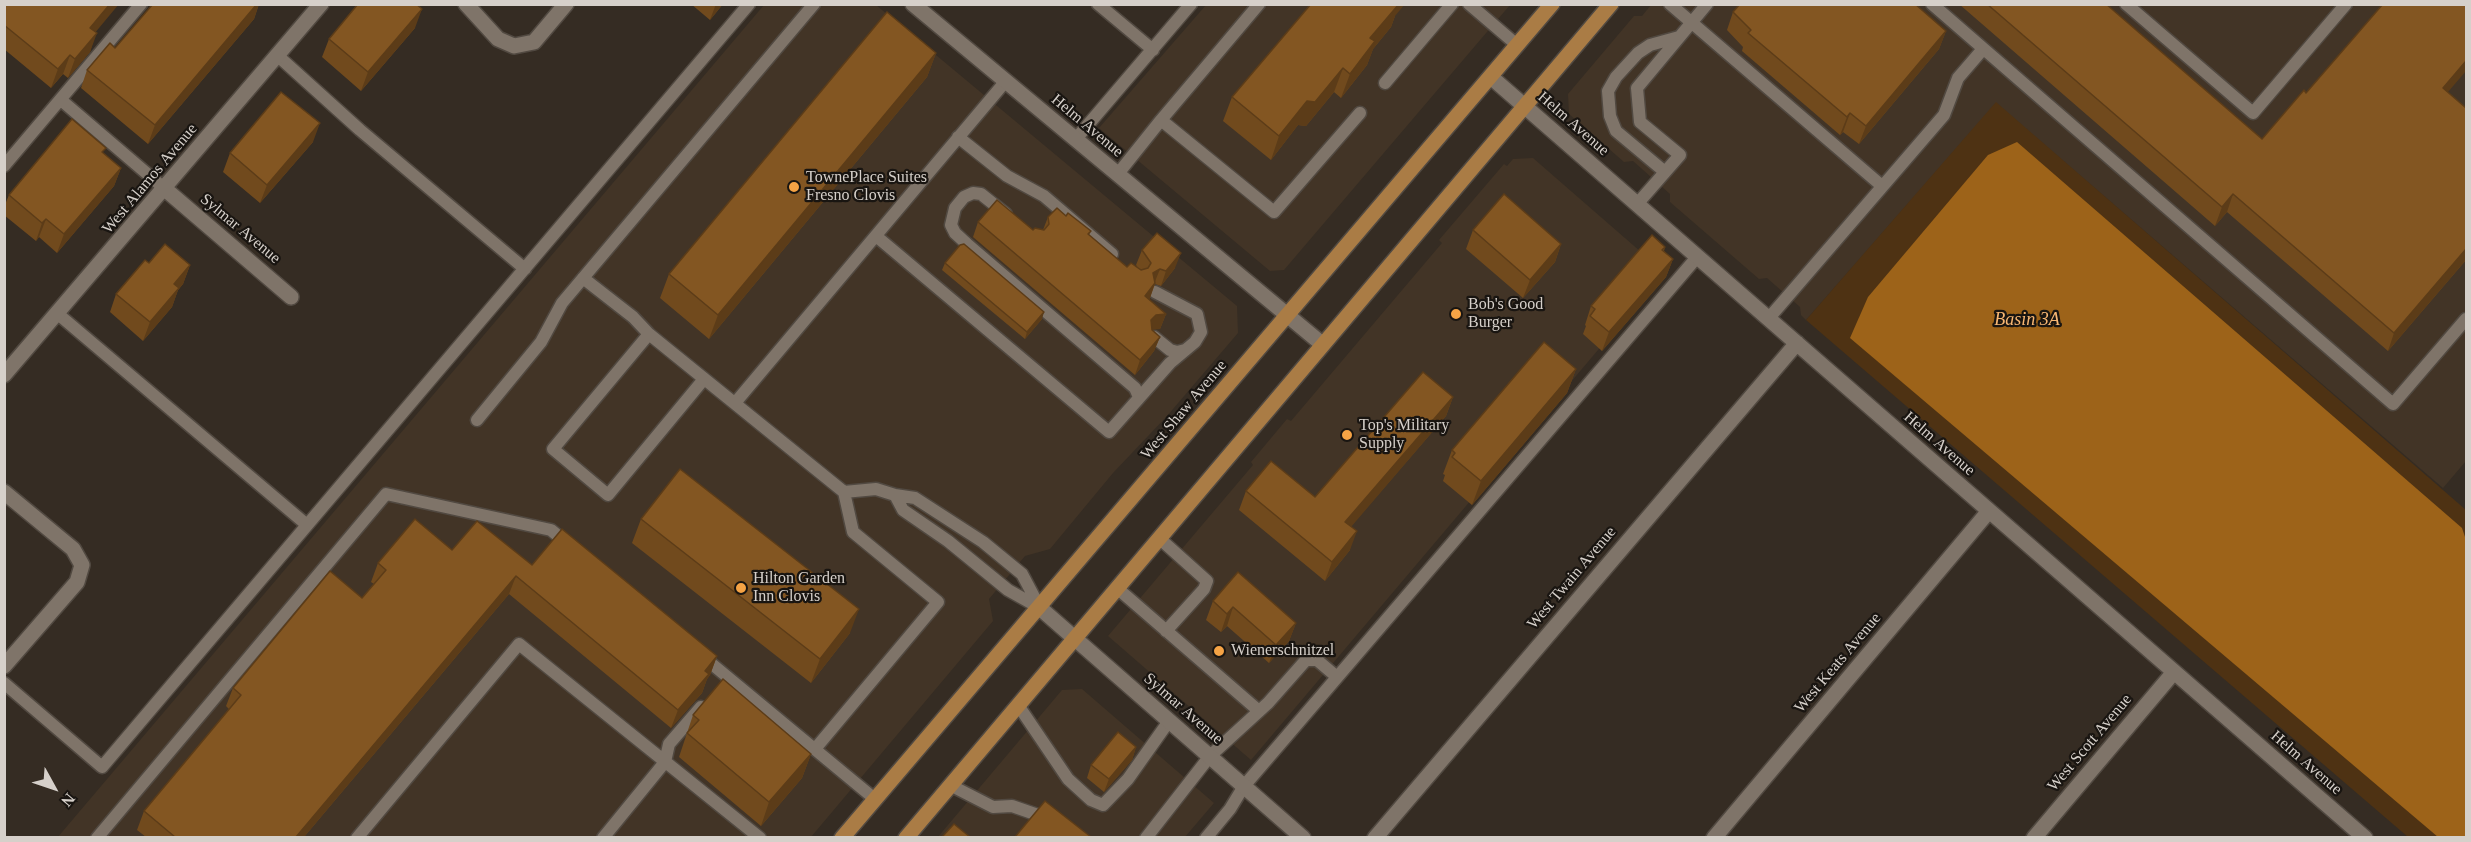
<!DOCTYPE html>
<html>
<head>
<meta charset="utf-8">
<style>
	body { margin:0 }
	#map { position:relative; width:2471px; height:842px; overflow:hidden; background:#352c23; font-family:Georgia,serif }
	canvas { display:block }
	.frame { position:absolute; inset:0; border:6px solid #d6d0ca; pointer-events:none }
	.north { position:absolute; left:24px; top:758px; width:60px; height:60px; -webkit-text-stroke:4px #191511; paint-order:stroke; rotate:130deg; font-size:16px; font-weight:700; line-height:24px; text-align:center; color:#d6d0ca }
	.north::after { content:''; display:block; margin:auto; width:21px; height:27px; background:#d6d0ca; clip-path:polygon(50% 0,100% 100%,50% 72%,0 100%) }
</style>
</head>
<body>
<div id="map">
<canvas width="2471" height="842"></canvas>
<div class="frame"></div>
<div class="north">N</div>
</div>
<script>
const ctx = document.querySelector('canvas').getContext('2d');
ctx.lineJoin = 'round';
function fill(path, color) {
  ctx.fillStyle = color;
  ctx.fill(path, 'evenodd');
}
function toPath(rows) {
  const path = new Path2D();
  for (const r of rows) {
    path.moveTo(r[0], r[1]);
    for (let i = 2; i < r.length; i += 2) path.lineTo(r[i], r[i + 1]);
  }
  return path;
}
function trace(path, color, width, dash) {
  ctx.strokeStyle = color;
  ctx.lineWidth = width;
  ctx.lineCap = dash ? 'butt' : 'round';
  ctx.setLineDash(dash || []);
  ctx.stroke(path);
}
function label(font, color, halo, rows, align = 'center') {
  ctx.font = font + ' Georgia,serif';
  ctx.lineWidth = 4.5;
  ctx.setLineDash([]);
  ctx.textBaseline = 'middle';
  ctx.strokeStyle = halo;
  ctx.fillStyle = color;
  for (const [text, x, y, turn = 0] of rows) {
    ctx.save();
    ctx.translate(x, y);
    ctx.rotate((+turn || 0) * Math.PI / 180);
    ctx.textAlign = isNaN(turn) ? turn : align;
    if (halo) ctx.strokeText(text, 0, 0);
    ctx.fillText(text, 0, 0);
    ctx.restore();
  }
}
const built = toPath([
	[764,5,876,5,1237,306,1238,333,1167,416,1113,473,1050,549,1025,556,989,599,993,621,811,837,57,838],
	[1206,5,1510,5,1284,270,1270,271,1099,128],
	[1651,5,2466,5,2466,461,2443,488,1996,103,1806,320,1801,315,1800,307,1767,278,1759,279,1670,202,1670,194,1633,161,1624,162,1569,114,1568,94,1634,16,1642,16],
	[1533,158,1664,272,1251,760,1108,636,1253,465,1251,462,1287,419,1291,421,1442,243,1439,240,1504,164,1507,166,1513,159],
	[1082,689,1214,803,1185,837,937,838,1062,690]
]);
const green = toPath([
	[1996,102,2466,510,2466,837,2408,837,1806,320]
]);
const water = toPath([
	[2017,142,2462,528,2466,540,2466,837,2438,837,1850,338,1868,297,1988,155]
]);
const lane = toPath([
	[1098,4,1153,50],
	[1259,4,1161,120,1274,212,1360,113],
	[1469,4,1517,45],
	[1670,4,1882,186],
	[1932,4,2393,404,2466,319],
	[2126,4,2253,113,2346,4],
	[278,56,360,130,525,269],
	[1385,83,1452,4],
	[61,100,165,189],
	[958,137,1007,176,1044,196,1112,254],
	[1075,140,1191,4],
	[4,166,141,4],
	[1665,172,1616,131,1610,116,1608,91,1616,77,1638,53,1650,45,1679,37],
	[1117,175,1161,120],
	[1638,203,1680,155,1640,122,1637,88,1707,4],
	[1006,214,981,194,973,193,964,197,955,208,951,225,955,233,967,244,1135,388,1139,397],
	[876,236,1109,432,1170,363,1195,342,1201,332,1197,314,1155,292],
	[583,278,633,317,649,334],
	[58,314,307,525],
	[1769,318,1944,115,1958,78,1983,49],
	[1154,337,1170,350,1177,352,1185,350],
	[704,379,608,495,553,449,649,334,844,492,876,489,895,495],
	[735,403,1005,82],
	[477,420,541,342,562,303,814,4],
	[895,495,915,498,983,542,1022,574,1040,608,1008,590,948,541,903,510,895,495],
	[1159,538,1207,581,1204,589,1166,631],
	[1117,588,1259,711],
	[701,655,876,800],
	[4,683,102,767,749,4],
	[1018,705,1068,779,1091,800,1103,805,1128,779,1169,721],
	[815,749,938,602,853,532,844,492],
	[950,785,993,807,1012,806,1035,814,1072,838],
	[97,838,386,494,551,530,568,544],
	[357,838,519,644,760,838],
	[603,838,665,762,669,744,701,707],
	[1146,838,1210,756,1268,703,1306,660,1317,660,1337,677],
	[1206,838,1230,809,1244,786,1698,256]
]);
const street = toPath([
	[466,4,498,39,514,46,534,42,566,4],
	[913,4,1322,344],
	[1491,77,2365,838],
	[165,189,291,297],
	[4,375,321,4],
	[4,492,73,549,82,565,77,582,4,666],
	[1040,608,1303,838],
	[1375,838,1797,343],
	[1714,838,1989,511],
	[2034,838,2174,672]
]);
const primary = toPath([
	[842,838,1552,4],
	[906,838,1611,4]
]);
const wall = toPath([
	[153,4,259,4,254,19,148,144,81,88,87,70,115,48],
	[691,4,723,4,710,20],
	[1959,4,2106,4,2262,139,2306,93,2448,92,2466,260,2388,351,2227,212,2215,226],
	[4,5,96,32,90,52,68,78,63,74,51,88,4,49],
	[1733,12,1946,31,1939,49,1859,144,1843,132,1840,135,1742,51,1743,47,1727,30],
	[1395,16,1391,27,1373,49,1367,65,1341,98,1334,92,1306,126,1298,125,1271,160,1223,121,1232,97],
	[415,28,361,91,322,57,329,39],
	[936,53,927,77,709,339,660,298,669,274],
	[313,142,260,203,223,172,230,153],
	[104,154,121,168,114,186,57,253,39,237,36,241,4,215,4,207,9,195],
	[1066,216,1091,231,1089,235,1127,267,1138,268,1136,265,1142,250,1175,268,1161,286,1155,284,1149,300,1166,314,1160,329,1152,329,1160,337,1154,351,1135,375,973,237,978,222,1033,230,1043,230,1048,217],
	[1473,230,1561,244,1555,262,1523,298,1466,249],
	[1665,247,1664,251,1673,259,1666,277,1602,351,1583,334,1586,326,1585,325,1591,306],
	[945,263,1042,319,1025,339,942,270],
	[190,265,183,284,178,290,172,307,143,341,110,312,116,294],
	[1576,369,1567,393,1472,505,1443,481,1445,475,1443,474,1452,450],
	[1453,397,1446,416,1351,526,1350,550,1325,581,1239,510,1246,491,1315,497],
	[641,519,850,633,811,683,632,543],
	[452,550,532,565,717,656,710,675,707,679,702,693,671,728,509,594,304,837,146,837,137,830,144,811,229,709,226,706,233,688,362,598,374,584,371,582,378,563],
	[1213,601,1296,623,1289,641,1269,663,1227,626,1221,632,1206,620],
	[693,715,811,754,802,778,761,826,679,757],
	[1136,747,1132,760,1104,792,1087,778,1091,765]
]);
const shadedWall = toPath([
	[110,4,119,4,84,46,90,28],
	[257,4,259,4,254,19,148,144,155,125],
	[716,4,723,4,710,20],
	[1397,4,1405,4,1395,16,1391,27,1373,49,1367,65,1341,98,1350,74,1370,38],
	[422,9,415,28,361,91,368,72],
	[1946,31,1939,49,1859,144,1866,126],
	[97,33,90,52,68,78,75,59],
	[936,53,927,77,709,339,718,315],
	[70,55,63,74,51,88,58,69],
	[2466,61,2466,71,2436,106,2443,88],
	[1343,68,1334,92,1306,126,1298,125,1271,160,1279,136,1307,101],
	[1850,113,1843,132,1840,135,1847,117],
	[320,123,313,142,260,203,267,185],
	[121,168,114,186,57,253,64,234],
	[2233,194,2227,212,2215,226,2222,207],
	[46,219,39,237,36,241,42,223],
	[1561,244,1555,262,1523,298,1530,280],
	[2466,249,2466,260,2388,351,2394,333],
	[1181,253,1175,268,1161,286,1166,271],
	[1673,259,1666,277,1602,351,1609,332],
	[190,265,183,284,178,290,172,307,143,341,150,322,174,284],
	[1160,269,1154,284,1153,273],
	[1155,283,1150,298,1139,311,1145,296],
	[1044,312,1042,319,1025,339,1027,332],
	[1166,314,1160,329,1151,330,1151,320,1156,315],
	[1160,337,1154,351,1135,375,1140,360],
	[1576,369,1567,393,1472,505,1481,481],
	[1453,397,1446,416,1339,541,1345,522],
	[1357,531,1350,550,1325,581,1332,562],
	[516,576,509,594,304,837,296,837],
	[1233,607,1227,626,1221,632,1227,614],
	[859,609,850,633,811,683,820,659],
	[1296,623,1289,641,1269,663,1276,645],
	[717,656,710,675,707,679,702,693,671,728,678,710,705,671],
	[1136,747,1132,760,1104,792,1109,779],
	[811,754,802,778,761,826,769,802]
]);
const building = toPath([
	[5,4,110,4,90,28,97,33,75,59,70,55,58,69,4,25,5,4],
	[153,4,257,4,155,125,87,70,110,43,115,48,153,4],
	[358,4,416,4,422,9,368,72,329,39,358,4],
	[1311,4,1399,4,1370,38,1375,41,1350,74,1343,68,1315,102,1307,101,1279,136,1232,97,1311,4],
	[1740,4,1915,4,1946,31,1866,126,1850,113,1847,117,1748,33,1751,30,1733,12,1740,4],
	[1987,4,2106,4,2262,139,2304,90,2306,93,2383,4,2466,4,2466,61,2443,88,2466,108,2466,249,2394,333,2233,194,2222,207,1987,4],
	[887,12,936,53,718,315,669,274,887,12],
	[281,92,320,123,267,185,230,153,281,92],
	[72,119,106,148,102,152,121,168,64,234,46,219,42,223,9,195,72,119],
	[1504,194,1561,244,1530,280,1473,230,1504,194],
	[997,200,1033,230,1035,228,1044,230,1049,224,1048,217,1057,208,1066,216,1068,213,1091,231,1088,234,1127,267,1131,263,1141,270,1148,268,1151,263,1142,250,1157,233,1181,253,1166,271,1160,269,1153,273,1155,283,1145,296,1166,314,1156,315,1151,320,1152,330,1160,337,1140,360,978,222,997,200],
	[1652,235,1665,247,1662,250,1673,259,1609,332,1590,316,1595,309,1591,306,1652,235],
	[165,244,190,265,174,284,179,288,150,322,116,294,145,260,149,263,165,244],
	[964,244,1044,312,1027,332,945,263,960,245,964,244],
	[1544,342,1576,369,1481,481,1452,457,1455,453,1452,450,1544,342],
	[1423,372,1453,397,1345,522,1357,531,1332,562,1246,491,1271,461,1315,497,1423,372],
	[680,469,859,609,820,659,641,519,680,469],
	[415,519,452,550,477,521,532,565,562,529,717,656,705,671,709,674,678,710,516,576,296,837,175,837,144,811,241,695,233,688,330,571,362,598,386,570,378,563,415,519],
	[1238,572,1296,623,1276,645,1233,607,1227,614,1213,601,1238,572],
	[723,679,811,754,769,802,687,733,699,720,693,715,723,679],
	[1118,732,1136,747,1109,779,1091,765,1118,732],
	[1045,801,1091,837,1015,837,1045,801],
	[954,824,970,837,942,837,954,824]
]);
const markers = [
	[794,187,6,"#f5a345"],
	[1456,314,6,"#f5a345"],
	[1347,435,6,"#f5a345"],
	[741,588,6,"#f5a345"],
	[1219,651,6,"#f5a345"]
];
const streetNames = [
	["Helm Avenue",1573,124,41],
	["Helm Avenue",1087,126,40],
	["West Alamos Avenue",150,179,-50],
	["Sylmar Avenue",240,229,40],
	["West Shaw Avenue",1184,410,-50],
	["Helm Avenue",1939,444,41],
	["West Twain Avenue",1572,578,-50],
	["West Keats Avenue",1838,663,-50],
	["Sylmar Avenue",1183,709,41],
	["West Scott Avenue",2090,743,-50],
	["Helm Avenue",2306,763,41]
];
const poiNames = [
	["TownePlace Suites",806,178],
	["Fresno Clovis",806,196],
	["Bob's Good",1468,305],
	["Burger",1468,323],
	["Top's Military",1359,426],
	["Supply",1359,444],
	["Hilton Garden",753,579],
	["Inn Clovis",753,597],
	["Wienerschnitzel",1231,651]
];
const waterNames = [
	["Basin 3A",2027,320]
];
fill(built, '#423426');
fill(green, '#4e3213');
fill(water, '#9d6319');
trace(lane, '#514941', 15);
trace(street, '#514941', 18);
trace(primary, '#514941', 18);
trace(lane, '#7f7469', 12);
trace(street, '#7f7469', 15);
trace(primary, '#aa7c45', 15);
fill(wall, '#714a1d');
fill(shadedWall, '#5c3c18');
fill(building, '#835622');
trace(building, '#5c3c18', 1.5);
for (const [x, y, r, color] of markers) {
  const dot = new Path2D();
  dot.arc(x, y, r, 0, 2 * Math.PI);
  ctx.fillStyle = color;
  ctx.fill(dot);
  trace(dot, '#191511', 2);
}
label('16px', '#d6d0ca', '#191511', streetNames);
label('16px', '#d6d0ca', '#191511', poiNames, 'left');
label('italic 18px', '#f8b773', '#191511', waterNames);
</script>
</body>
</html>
